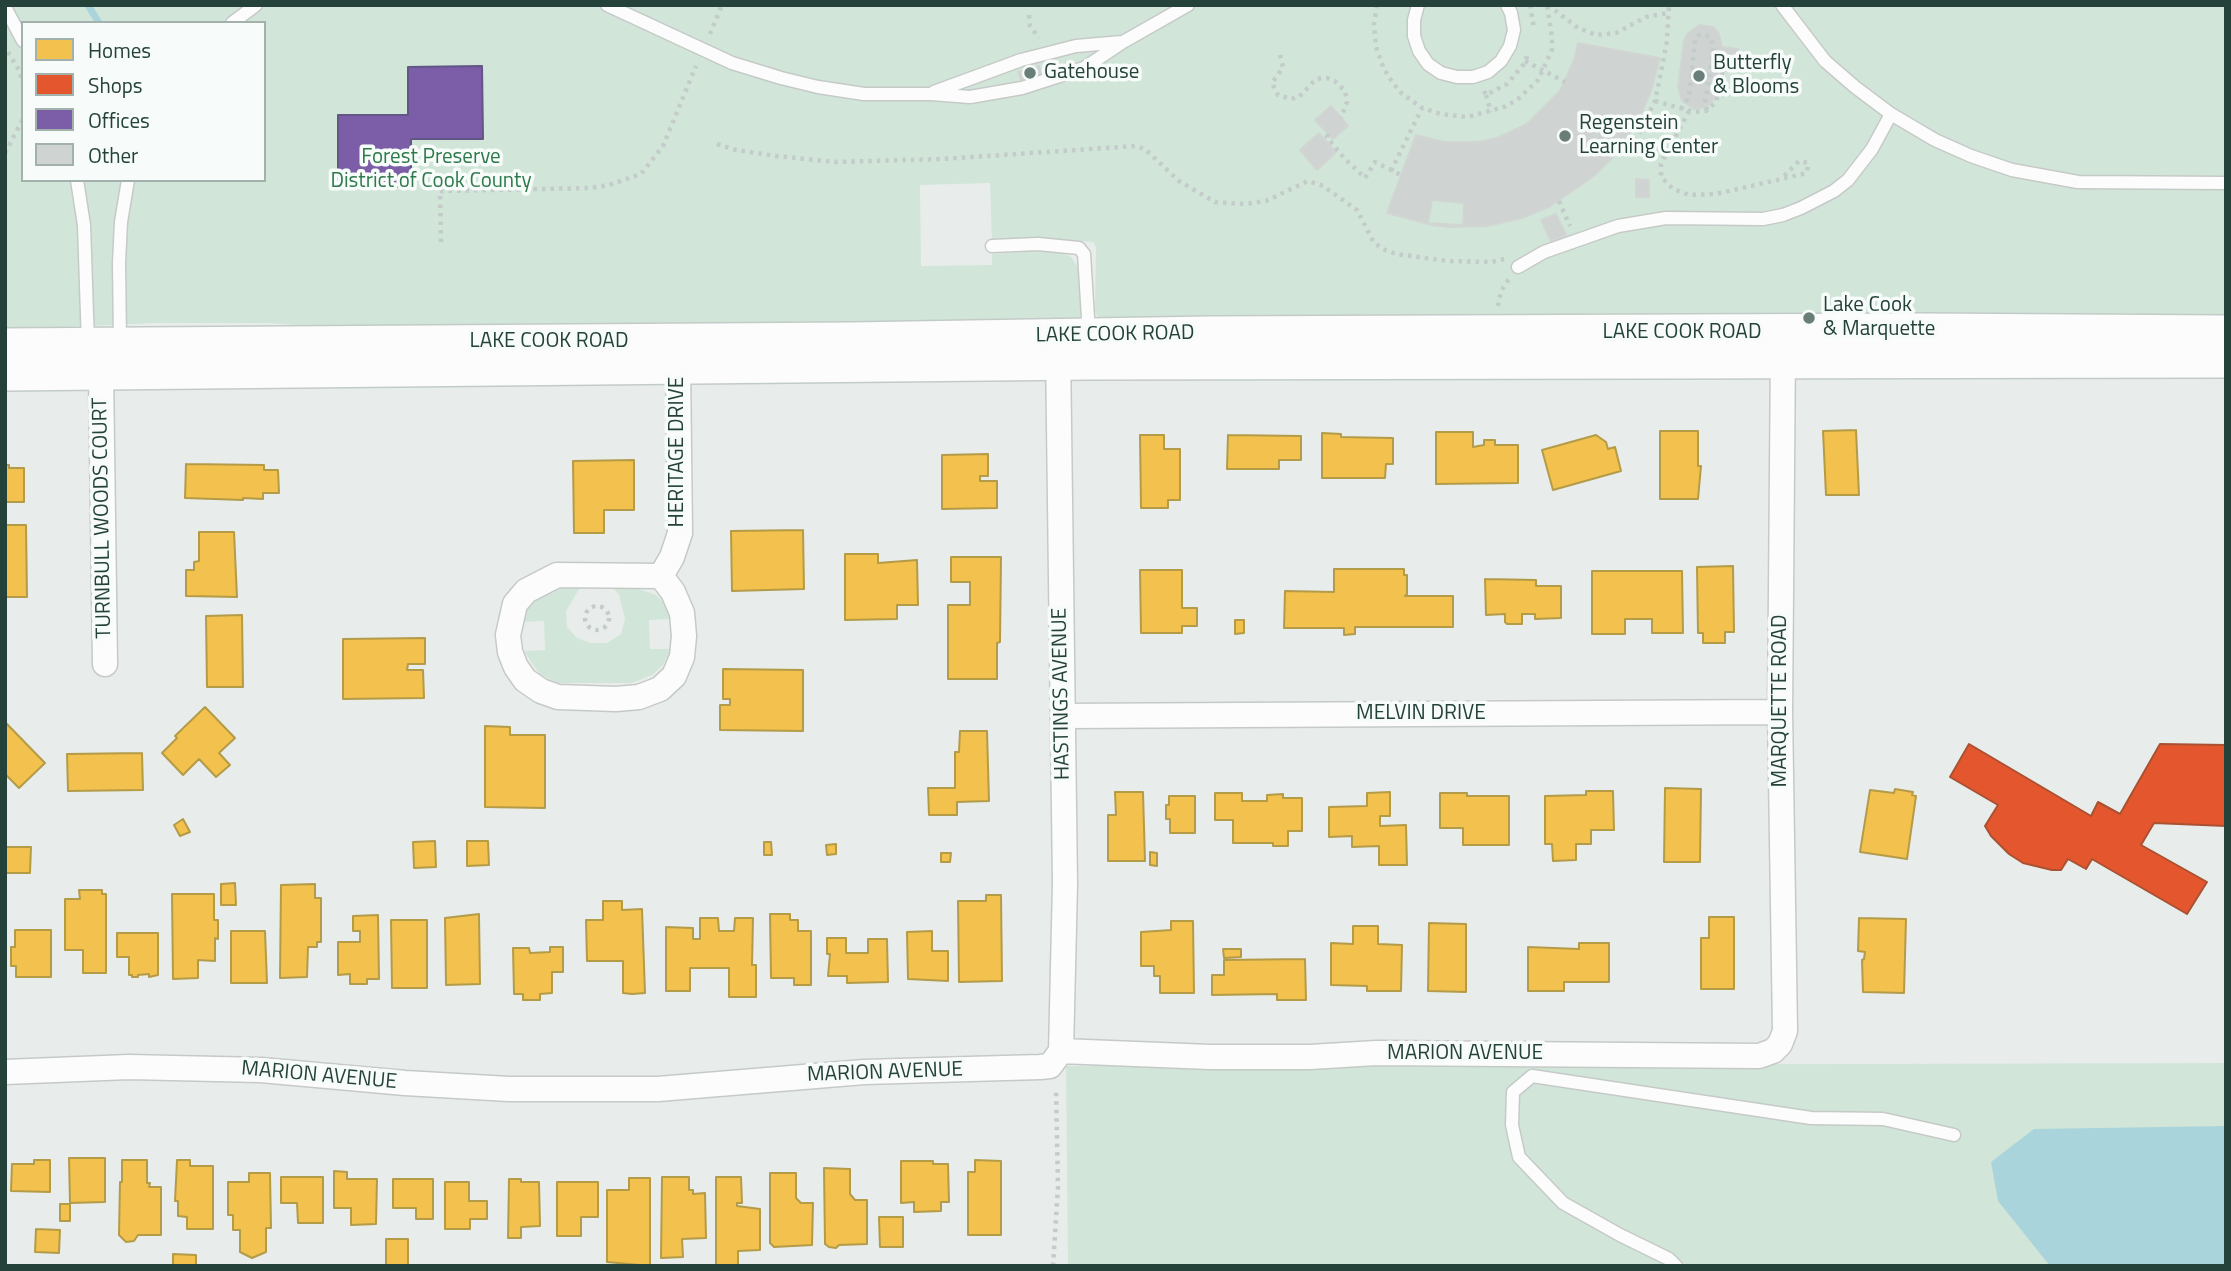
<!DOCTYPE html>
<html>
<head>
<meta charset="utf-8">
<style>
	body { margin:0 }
	#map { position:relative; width:2231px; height:1271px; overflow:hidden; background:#e8edeb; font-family:"Titillium Web",sans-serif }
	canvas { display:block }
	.frame { position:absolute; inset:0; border:7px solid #24423a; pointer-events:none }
	.legend { position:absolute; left:21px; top:21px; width:245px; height:161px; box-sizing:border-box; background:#f7fbf9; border:2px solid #a3b1ad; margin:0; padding:9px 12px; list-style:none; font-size:21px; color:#24423a }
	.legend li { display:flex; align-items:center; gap:14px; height:35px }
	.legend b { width:35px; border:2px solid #a3b1ad }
</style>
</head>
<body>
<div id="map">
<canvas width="2231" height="1271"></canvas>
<div class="frame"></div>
<ul class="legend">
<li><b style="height:19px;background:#f2c14e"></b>Homes</li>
<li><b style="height:19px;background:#e4572e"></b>Shops</li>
<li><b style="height:19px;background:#7b5ea7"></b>Offices</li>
<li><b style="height:19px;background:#cfd4d2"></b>Other</li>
</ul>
</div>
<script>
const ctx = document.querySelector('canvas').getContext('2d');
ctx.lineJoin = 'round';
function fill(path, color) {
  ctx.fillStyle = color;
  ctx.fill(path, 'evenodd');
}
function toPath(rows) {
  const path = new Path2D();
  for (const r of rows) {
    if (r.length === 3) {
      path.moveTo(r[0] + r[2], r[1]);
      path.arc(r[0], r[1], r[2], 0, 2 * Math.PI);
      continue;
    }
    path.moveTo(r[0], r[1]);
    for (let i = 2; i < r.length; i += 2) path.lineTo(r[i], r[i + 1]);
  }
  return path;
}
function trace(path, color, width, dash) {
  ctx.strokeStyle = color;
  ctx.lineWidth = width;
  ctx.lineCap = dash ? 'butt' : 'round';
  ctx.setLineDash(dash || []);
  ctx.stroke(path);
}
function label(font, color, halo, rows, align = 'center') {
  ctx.font = font + ' "Titillium Web",sans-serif';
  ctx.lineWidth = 7;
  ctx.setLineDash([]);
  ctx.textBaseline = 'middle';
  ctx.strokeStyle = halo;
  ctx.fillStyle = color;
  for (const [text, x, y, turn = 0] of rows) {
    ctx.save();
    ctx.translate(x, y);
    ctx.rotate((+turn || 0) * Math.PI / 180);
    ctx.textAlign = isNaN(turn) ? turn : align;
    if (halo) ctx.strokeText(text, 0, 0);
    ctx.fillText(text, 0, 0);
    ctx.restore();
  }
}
const green = toPath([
	[5,5,2226,5,2226,319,1099,320,1095,311,1096,247,1093,242,1064,240,992,242,990,183,920,185,921,266,992,265,992,254,1055,250,1071,257,1080,271,1082,308,1079,322,425,334,267,323,156,323,63,327,53,334,5,337],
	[23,23,264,23,264,180,23,180],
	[559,586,581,586,566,611,567,627,577,638,591,643,607,643,621,634,625,619,619,595,612,586,633,587,656,595,665,604,670,619,649,620,650,649,671,649,663,665,652,675,632,683,558,683,540,675,524,651,545,650,544,621,523,622,522,618,532,602],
	[2226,1063,2226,1266,1068,1266,1066,1066]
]);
const water = toPath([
	[2226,1126,2226,1266,2050,1266,1998,1201,1991,1162,2034,1129]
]);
const homes = toPath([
	[1856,430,1859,495,1826,495,1823,431,1856,430],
	[1660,431,1698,431,1698,466,1701,466,1698,499,1660,499,1660,431],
	[1436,432,1473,432,1473,447,1484,445,1484,440,1495,440,1495,445,1518,445,1518,483,1436,484,1436,432],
	[1322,433,1341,434,1341,437,1393,438,1393,464,1386,464,1385,478,1322,478,1322,433],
	[1140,435,1164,435,1164,449,1180,449,1180,500,1168,500,1168,508,1141,508,1140,435],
	[1228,435,1301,436,1301,460,1279,460,1279,469,1227,469,1228,435],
	[1596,435,1606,442,1608,449,1615,447,1621,471,1553,490,1542,450,1596,435],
	[988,454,988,476,980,476,980,481,997,481,997,508,942,509,942,455,988,454],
	[634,460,634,510,604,510,604,533,574,533,573,461,634,460],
	[186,464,264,465,264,470,278,470,279,493,263,493,263,499,243,498,243,500,185,498,186,464],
	[5,465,9,465,9,468,24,468,24,502,5,502,5,465],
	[5,525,26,525,27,597,5,597,5,525],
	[803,530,804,589,732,591,731,531,803,530],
	[199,532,234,532,237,597,186,596,186,570,194,570,194,562,199,561,199,532],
	[845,554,878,554,878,563,917,560,918,605,897,605,897,619,845,620,845,554],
	[951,557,1001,557,1000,642,997,643,997,679,948,679,948,605,970,605,970,582,951,582,951,557],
	[1733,566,1734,632,1725,632,1725,643,1703,643,1703,633,1698,633,1697,567,1733,566],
	[1334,569,1404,569,1404,575,1407,575,1407,594,1405,596,1453,596,1453,627,1355,627,1355,634,1344,635,1344,628,1284,628,1285,591,1334,592,1334,569],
	[1140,570,1182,570,1182,608,1197,608,1197,626,1182,626,1182,633,1141,633,1140,570],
	[1592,571,1682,571,1683,633,1652,633,1652,619,1625,619,1625,634,1592,634,1592,571],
	[1485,579,1536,580,1536,586,1561,586,1561,618,1535,619,1535,614,1522,614,1522,624,1507,624,1505,622,1505,614,1486,615,1485,579],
	[242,615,243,687,207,687,206,616,242,615],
	[1235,620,1244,620,1244,633,1235,634,1235,620],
	[425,638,425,664,408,664,407,670,423,670,424,698,343,699,343,639,425,638],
	[723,669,803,670,803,731,720,730,720,705,730,705,730,699,723,699,723,669],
	[205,707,235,738,219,753,230,765,216,777,199,759,183,775,162,753,177,738,175,736,205,707],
	[5,722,45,763,19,788,5,774,5,722],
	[485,726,510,727,510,735,545,735,545,808,485,807,485,726],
	[960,731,987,731,989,801,957,802,957,815,929,815,928,788,955,788,955,752,959,752,960,731],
	[142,753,143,790,68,791,67,754,142,753],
	[1665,788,1701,789,1700,862,1664,862,1665,788],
	[1895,789,1913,792,1912,795,1916,796,1907,859,1860,852,1870,790,1894,793,1895,789],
	[1586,791,1613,791,1614,830,1591,830,1591,844,1576,844,1576,860,1553,861,1552,844,1545,844,1545,796,1586,795,1586,791],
	[1115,792,1143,792,1145,861,1108,861,1108,815,1116,815,1115,792],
	[1390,792,1390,816,1380,816,1380,826,1406,825,1407,865,1379,865,1379,846,1352,847,1352,836,1329,837,1329,807,1367,806,1367,793,1390,792],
	[1215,793,1242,793,1242,801,1267,801,1267,795,1283,794,1283,798,1302,798,1302,831,1288,831,1288,846,1273,846,1273,843,1233,843,1233,820,1215,820,1215,793],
	[1440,793,1467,793,1467,796,1509,796,1509,845,1463,845,1463,828,1440,828,1440,793],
	[1169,796,1195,796,1195,833,1170,833,1170,819,1166,819,1166,805,1169,805,1169,796],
	[183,819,190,832,180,836,174,825,183,819],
	[435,841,436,867,414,868,413,842,435,841],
	[467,841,488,841,489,865,467,866,467,841],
	[764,842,771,842,772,855,764,855,764,842],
	[836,844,836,854,827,855,826,845,836,844],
	[6,847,31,847,30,873,6,873,6,847],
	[1150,852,1157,853,1157,866,1150,865,1150,852],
	[941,853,951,853,950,862,941,862,941,853],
	[235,883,236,905,221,905,221,884,235,883],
	[315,884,315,898,321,898,321,942,317,942,317,947,308,947,307,977,280,978,281,885,315,884],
	[79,890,102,890,102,894,106,894,106,973,83,973,83,950,65,950,65,899,80,899,79,890],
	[172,894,214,894,214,920,218,920,218,939,215,938,215,961,198,960,198,978,173,979,172,894],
	[986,895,1001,895,1002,981,959,982,958,901,986,901,986,895],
	[603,901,622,901,622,910,642,909,645,993,632,994,623,993,623,961,587,961,586,920,603,920,603,901],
	[479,914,480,984,446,985,445,918,479,914],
	[770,914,790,914,790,920,798,920,798,931,811,931,811,985,794,985,794,978,771,978,770,914],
	[378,915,379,979,367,979,367,984,350,984,350,974,338,975,338,942,360,942,360,931,353,931,353,916,378,915],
	[1709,917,1734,917,1734,989,1701,989,1701,938,1709,938,1709,917],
	[700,918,718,918,719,931,734,931,735,918,753,918,752,965,756,965,756,997,729,997,729,968,690,968,690,991,666,991,666,927,693,928,693,939,700,939,700,918],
	[1859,918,1906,919,1904,993,1863,992,1862,960,1864,959,1865,952,1858,951,1859,918],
	[391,920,427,920,427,988,392,988,391,920],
	[1171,921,1193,921,1194,993,1160,993,1160,976,1154,976,1154,966,1141,966,1141,932,1171,930,1171,921],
	[1429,923,1466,924,1466,992,1428,991,1429,923],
	[1353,926,1378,926,1378,944,1402,945,1401,991,1367,991,1367,986,1331,985,1331,943,1353,944,1353,926],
	[15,930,51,930,51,977,16,977,16,966,11,966,11,947,15,947,15,930],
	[231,931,265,931,267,983,231,983,231,931],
	[932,931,932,951,948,951,948,981,908,979,907,932,932,931],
	[117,933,158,933,158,975,149,977,149,974,138,975,138,977,132,977,132,975,129,975,129,957,117,957,117,933],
	[827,938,846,938,846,953,868,953,868,939,887,939,888,982,847,983,847,976,828,976,830,954,827,954,827,938],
	[1579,943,1609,943,1609,982,1564,982,1564,991,1528,991,1528,947,1579,949,1579,943],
	[550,947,563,947,563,972,552,972,552,993,540,994,540,1000,523,1000,523,994,514,994,513,948,529,948,530,953,550,952,550,947],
	[1223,949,1241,949,1241,957,1224,958,1223,949],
	[1305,959,1306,1000,1277,1000,1277,994,1212,995,1212,975,1224,975,1224,960,1305,959],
	[69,1158,105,1158,105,1202,70,1203,69,1158],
	[34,1160,50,1160,50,1192,11,1191,12,1164,34,1164,34,1160],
	[122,1160,147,1160,147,1183,150,1183,149,1187,161,1187,161,1235,138,1235,134,1241,126,1242,119,1235,120,1182,122,1182,122,1160],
	[177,1160,190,1160,190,1166,213,1166,213,1229,187,1229,187,1217,178,1216,178,1201,175,1201,177,1160],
	[975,1160,1001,1161,1001,1235,968,1235,968,1172,975,1172,975,1160],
	[901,1161,933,1161,933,1164,948,1164,949,1202,941,1202,941,1211,914,1212,914,1202,901,1203,901,1161],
	[824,1168,850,1169,850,1194,855,1200,867,1200,867,1244,839,1245,836,1248,829,1247,825,1244,824,1168],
	[334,1171,347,1172,347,1179,377,1179,376,1224,351,1225,351,1208,334,1208,334,1171],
	[249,1173,270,1173,271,1228,266,1228,266,1252,252,1258,240,1252,240,1230,233,1230,233,1215,228,1215,228,1182,249,1182,249,1173],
	[770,1173,796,1173,796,1198,801,1203,813,1203,812,1245,774,1247,770,1243,770,1173],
	[281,1177,323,1177,323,1223,298,1223,297,1203,281,1203,281,1177],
	[662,1177,689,1177,689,1190,693,1190,693,1194,705,1193,706,1238,682,1239,683,1257,661,1258,662,1177],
	[716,1177,741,1177,742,1203,737,1203,737,1206,760,1209,760,1250,738,1251,738,1266,716,1266,716,1177],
	[629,1178,650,1178,650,1266,607,1262,607,1190,629,1190,629,1178],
	[393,1179,433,1179,433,1219,416,1219,416,1208,393,1208,393,1179],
	[509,1179,521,1179,521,1182,539,1182,540,1226,521,1227,521,1238,508,1238,509,1179],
	[445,1182,469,1182,469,1201,487,1201,487,1219,470,1219,470,1229,445,1229,445,1182],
	[557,1182,598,1182,598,1217,581,1217,581,1236,557,1236,557,1182],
	[60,1204,70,1204,70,1221,60,1221,60,1204],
	[879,1217,903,1217,903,1247,880,1247,879,1217],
	[36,1229,60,1230,59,1253,35,1252,36,1229],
	[386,1239,408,1239,408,1266,386,1266,386,1239],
	[173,1254,196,1255,196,1266,173,1266,173,1254]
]);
const shops = toPath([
	[1969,744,2091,816,2098,802,2120,814,2160,744,2226,745,2226,826,2154,823,2141,845,2207,882,2187,914,2092,859,2086,869,2068,859,2061,870,2052,870,2023,863,2009,854,1991,836,1985,826,1998,805,1950,777,1969,744]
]);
const offices = toPath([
	[482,66,483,139,411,139,411,187,338,187,338,115,408,115,408,67,482,66]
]);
const stream = toPath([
	[88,5,99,23]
]);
const building = toPath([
	[1699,25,1714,27,1719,34,1722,47,1714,99,1706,107,1694,109,1682,101,1678,87,1684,41,1687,34,1699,25],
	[1578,43,1660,58,1651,91,1638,121,1618,152,1594,176,1549,207,1522,218,1487,226,1450,227,1432,225,1387,213,1416,135,1444,142,1478,142,1497,138,1527,124,1560,91,1574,60,1578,43],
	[1432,200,1464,203,1463,225,1428,223,1432,200],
	[1722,47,1738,49,1736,66,1720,64,1722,47],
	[1039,66,1041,74,1021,80,1018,72,1039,66],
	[1331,106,1348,126,1333,139,1315,120,1331,106],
	[1319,133,1336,152,1317,170,1300,150,1319,133],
	[1636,179,1649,180,1649,197,1636,197,1636,179],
	[1556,214,1566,235,1551,241,1541,220,1556,214]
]);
const path = toPath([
	[1377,5,1374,24,1376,47,1384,69,1391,80,1400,92,1422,108,1441,114,1467,117,1504,107,1517,100,1538,80,1552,50,1552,37,1547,5],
	[1530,5,1534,28],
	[1548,5,1578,28,1596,35,1616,33,1646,17,1668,13],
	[1029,15,1030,26,1039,38],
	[710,34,722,5],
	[8,52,19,70,23,84],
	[1280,55,1283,67,1272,83,1278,95,1291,99,1299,97,1316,79,1327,78,1335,81,1345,91,1347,102,1341,118],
	[1525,61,1565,82],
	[1484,91,1486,95,1507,84,1524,64,1528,54],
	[1486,95,1491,112],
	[1655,101,1694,112,1706,111,1716,102,1723,69,1733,70],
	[1681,109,1689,97,1695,39,1699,35,1705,35,1710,37,1714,47,1705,102,1707,110],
	[1689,111,1661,164,1661,177,1673,189,1689,195,1716,194,1803,174,1807,172,1808,163,1799,161,1782,178],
	[1328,134,1327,137,1344,158,1365,178,1375,162,1401,175],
	[717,144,736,150,776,156,836,162,942,159,1135,146,1145,149,1179,181,1215,202,1244,204,1266,201,1308,181,1323,186,1357,210,1373,241,1382,249,1396,254,1448,261,1491,262,1505,259],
	[5,153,23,119],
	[1665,157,1635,141,1655,101,1658,87,1667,41,1669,5],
	[1391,171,1422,108],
	[1559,201,1570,226],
	[441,242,440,191,590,188,609,185,641,174,663,146,696,66],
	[1498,306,1501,291,1509,279],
	[597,618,12],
	[1053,1266,1058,1187,1056,1088]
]);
const lane = toPath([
	[607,5,732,63,781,78,818,87,864,94,931,94,970,97,1022,88,1084,68,1123,42,1188,5],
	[1418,5,1414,20,1414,36,1419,51,1428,64,1441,73,1457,77,1473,77,1488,72,1501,61,1510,46,1514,30,1511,13,1507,5],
	[1782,5,1825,61,1855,87,1891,114,1935,140,1971,156,2012,170,2078,182,2226,183],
	[5,7,23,41],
	[232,23,256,5],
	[934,92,1021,60,1076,46,1122,42],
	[77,180,84,225,88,344],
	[992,246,1038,244,1079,248,1084,254,1089,334],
	[1518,267,1544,252,1618,226,1666,218,1763,219,1783,215,1801,208,1834,191,1848,180,1872,149,1891,114],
	[120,342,119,263,121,222,128,180],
	[1676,1266,1669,1259,1620,1235,1563,1203,1519,1157,1512,1125,1513,1092,1532,1076,1811,1118,1883,1119,1954,1135]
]);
const street = toPath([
	[1058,348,1065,884,1061,1051],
	[101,372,105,664],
	[661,576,557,575,526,591,515,604,508,635,510,652,516,667,525,680,541,691,558,697,616,699,639,697,660,689,674,676,682,657,684,636,682,613,673,592,661,576,672,557,680,533,678,366],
	[1063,716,1780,712],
	[5,1072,129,1067,261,1070,405,1083,509,1089,658,1089,864,1072,1040,1067,1050,1066,1061,1051,1210,1057,1310,1057,1376,1053,1759,1056,1773,1051,1780,1044,1785,1031,1780,712,1783,347]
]);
const secondary = toPath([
	[5,346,852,340,1210,334,1921,331,2226,333],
	[5,373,1087,362,2226,360]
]);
const markers = [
	[1030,73,7,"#697e78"],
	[1699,76,7,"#697e78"],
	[1565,136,7,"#697e78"],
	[1809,318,7,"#697e78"]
];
const poiNames = [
	["Butterfly",1713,64],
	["& Blooms",1713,88],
	["Gatehouse",1044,73],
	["Regenstein",1579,124],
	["Learning Center",1579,148],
	["Lake Cook",1823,306],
	["& Marquette",1823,330]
];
const parkNames = [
	["Forest Preserve",431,158],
	["District of Cook County",431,182]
];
const streetNames = [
	["LAKE COOK ROAD",1682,333],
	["LAKE COOK ROAD",1115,335,-1],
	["LAKE COOK ROAD",549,342],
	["HERITAGE DRIVE",678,452,-90],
	["TURNBULL WOODS COURT",103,518,-91],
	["HASTINGS AVENUE",1062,694,-91],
	["MARQUETTE ROAD",1781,701,-90],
	["MELVIN DRIVE",1421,714],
	["MARION AVENUE",1465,1054],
	["MARION AVENUE",885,1073,-2],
	["MARION AVENUE",319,1076,5]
];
fill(green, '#d1e6d8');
fill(water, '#a9d4db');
fill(homes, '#f2c14e');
trace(homes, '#b49b48', 2);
fill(shops, '#e4572e');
trace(shops, '#aa5132', 2);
fill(offices, '#7b5ea7');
trace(offices, '#615686', 2);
trace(stream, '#a9d4db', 7);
fill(building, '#cfd4d2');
trace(building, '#d1d6d4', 2);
trace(lane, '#c5cac8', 15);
trace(street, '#c5cac8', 27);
trace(secondary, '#c3cbc8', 38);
trace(path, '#c3ccca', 4.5, [3.5, 5]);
trace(lane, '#fcfcfc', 12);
trace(street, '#fcfcfc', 24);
trace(secondary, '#fcfcfc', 35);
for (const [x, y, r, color] of markers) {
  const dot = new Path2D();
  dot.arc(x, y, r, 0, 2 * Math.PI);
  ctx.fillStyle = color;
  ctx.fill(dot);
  trace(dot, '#f7fbf9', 2.5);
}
label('21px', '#24423a', '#f7fbf9', poiNames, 'left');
label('21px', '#2d7a4b', '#f7fbf9', parkNames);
label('21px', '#24423a', '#f7fbf9', streetNames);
</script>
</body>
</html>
